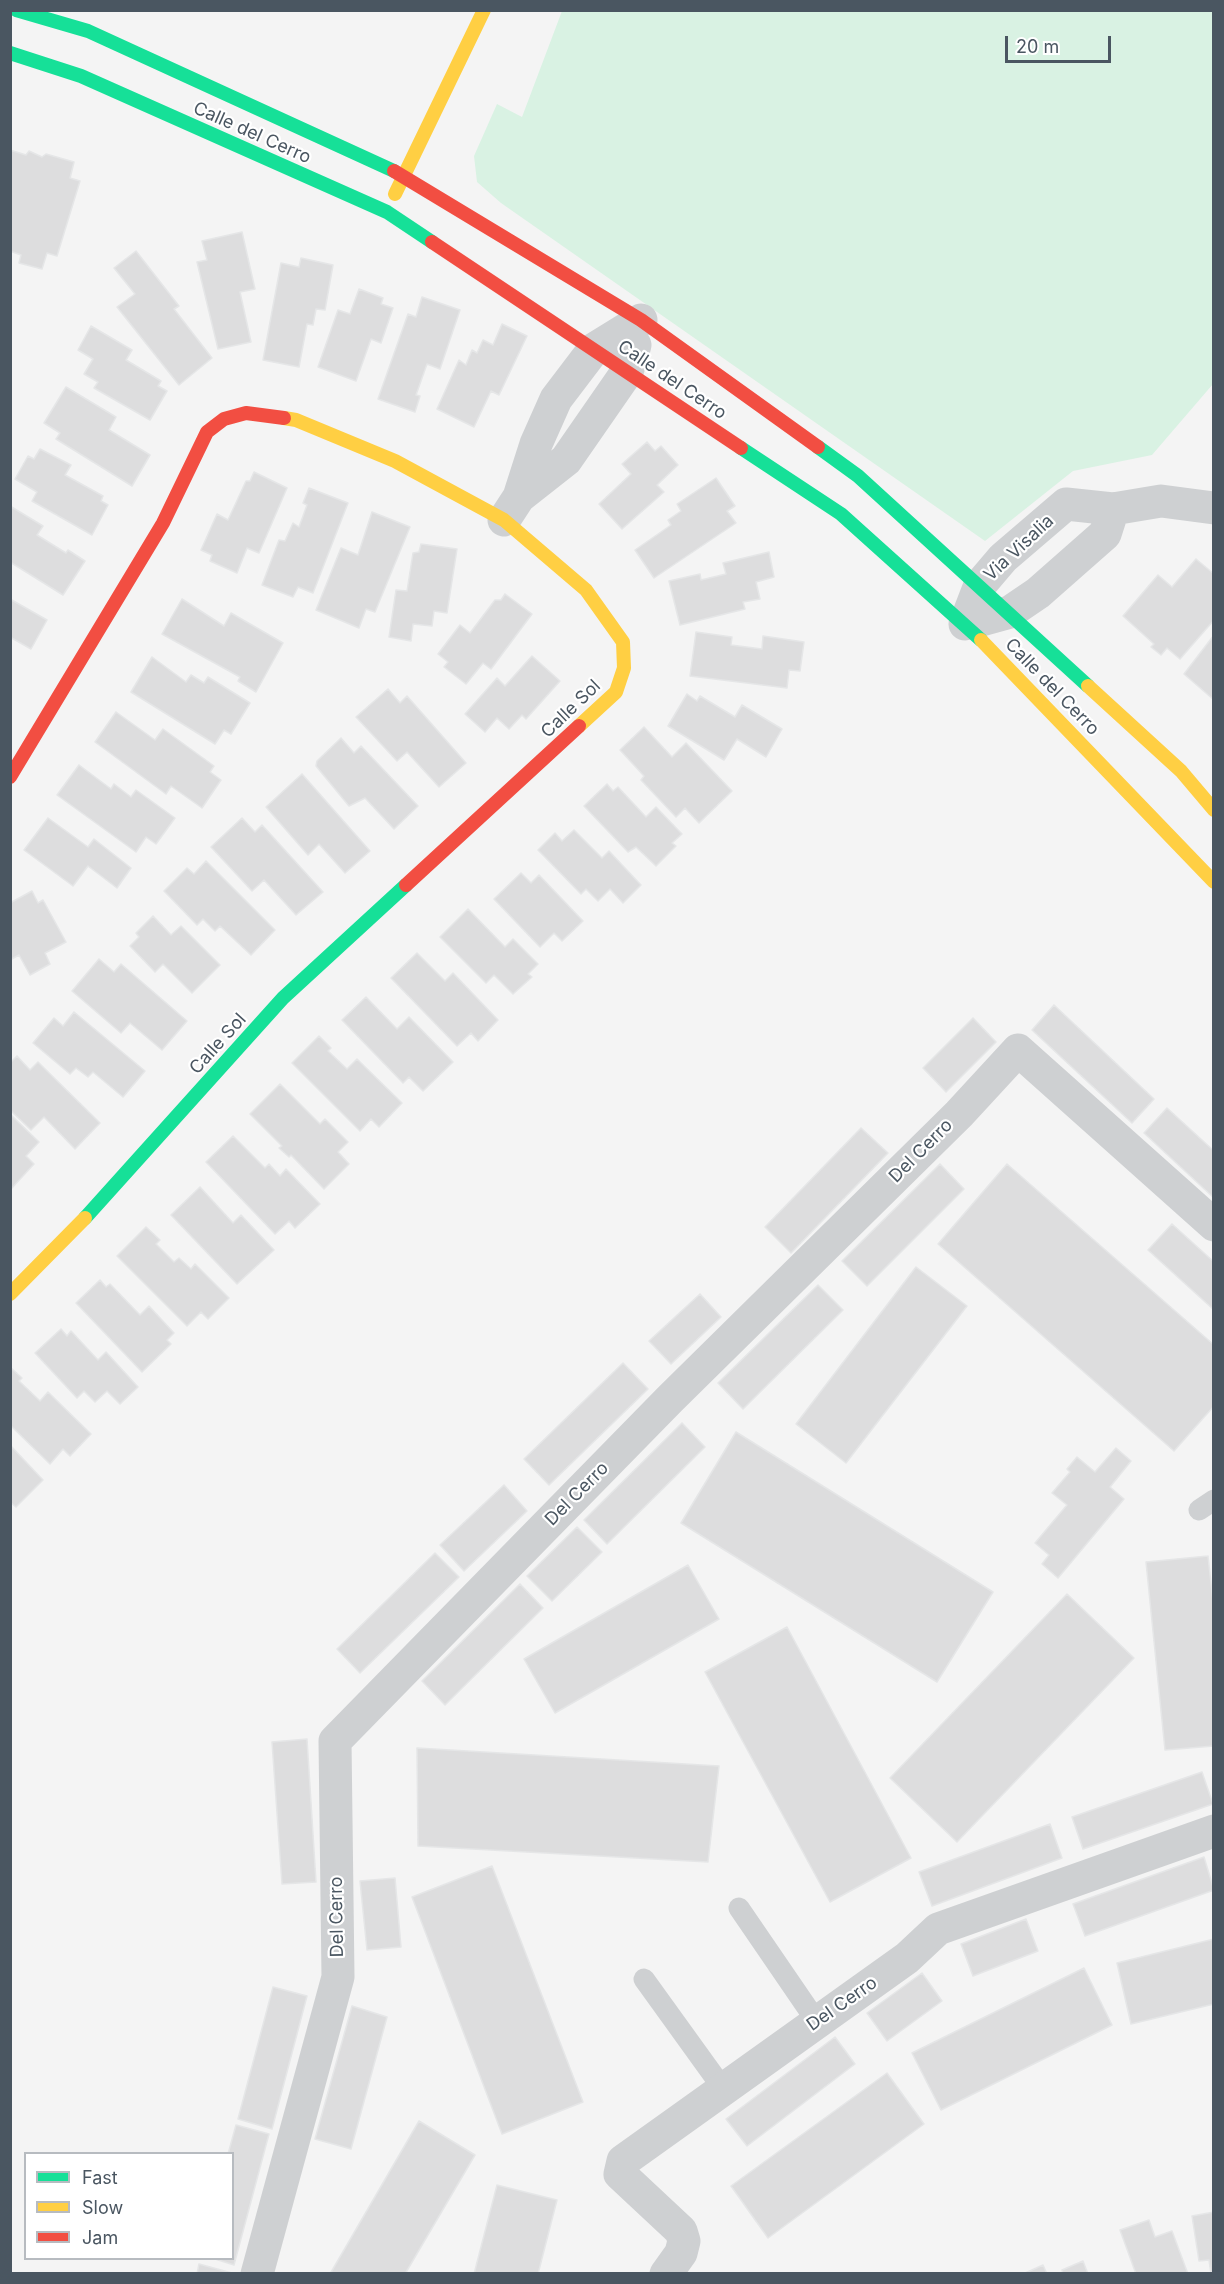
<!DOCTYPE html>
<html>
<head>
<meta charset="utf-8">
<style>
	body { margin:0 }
	#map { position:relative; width:1224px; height:2284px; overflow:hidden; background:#f4f4f4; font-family:Inter,sans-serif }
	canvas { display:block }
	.frame { position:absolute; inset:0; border:12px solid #4a5661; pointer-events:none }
	.legend { position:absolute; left:24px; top:2152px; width:210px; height:108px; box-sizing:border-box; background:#fff; border:2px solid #b7bbc0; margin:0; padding:8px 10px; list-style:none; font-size:18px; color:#4a5661 }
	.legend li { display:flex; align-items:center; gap:12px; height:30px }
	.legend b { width:30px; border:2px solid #b7bbc0 }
	.scale { position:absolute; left:1005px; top:36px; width:106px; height:27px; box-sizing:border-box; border:3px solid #4a5661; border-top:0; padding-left:8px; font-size:18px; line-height:21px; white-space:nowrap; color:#4a5661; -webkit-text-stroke:4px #fff; paint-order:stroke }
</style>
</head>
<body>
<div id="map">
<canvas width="1224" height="2284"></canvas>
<div class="frame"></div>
<ul class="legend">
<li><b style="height:8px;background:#16e098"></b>Fast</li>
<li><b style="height:8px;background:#ffcf43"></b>Slow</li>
<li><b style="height:8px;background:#f24e42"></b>Jam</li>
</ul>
<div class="scale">20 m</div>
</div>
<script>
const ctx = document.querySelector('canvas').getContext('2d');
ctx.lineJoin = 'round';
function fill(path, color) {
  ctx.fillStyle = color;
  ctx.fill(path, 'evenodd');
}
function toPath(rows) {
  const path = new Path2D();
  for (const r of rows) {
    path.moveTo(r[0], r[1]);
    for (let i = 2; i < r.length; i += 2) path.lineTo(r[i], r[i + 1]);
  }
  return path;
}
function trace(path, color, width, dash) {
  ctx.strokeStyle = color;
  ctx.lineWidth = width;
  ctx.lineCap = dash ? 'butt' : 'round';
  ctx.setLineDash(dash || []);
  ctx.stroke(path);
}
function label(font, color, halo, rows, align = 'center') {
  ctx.font = font + ' Inter,sans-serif';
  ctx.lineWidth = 4.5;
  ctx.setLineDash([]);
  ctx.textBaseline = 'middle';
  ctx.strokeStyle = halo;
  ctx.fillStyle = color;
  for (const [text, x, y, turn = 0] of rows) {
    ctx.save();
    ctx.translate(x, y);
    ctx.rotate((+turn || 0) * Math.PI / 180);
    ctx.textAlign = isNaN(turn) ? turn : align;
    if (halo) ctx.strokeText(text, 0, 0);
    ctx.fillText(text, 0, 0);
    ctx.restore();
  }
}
const green = toPath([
	[562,11,1213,11,1213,384,1152,455,1073,471,985,541,501,203,477,182,474,156,497,104,522,117]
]);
const building = toPath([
	[10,150,26,155,29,151,42,157,46,154,74,162,70,178,80,181,57,256,47,253,42,269,19,263,21,255,10,251,10,150],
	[242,232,255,289,240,292,251,342,218,349,197,262,207,260,202,241,242,232],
	[136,251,179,306,174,309,212,358,179,385,117,307,135,294,114,268,136,251],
	[301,258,333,265,325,310,316,309,313,325,307,324,299,367,263,360,281,263,299,267,301,258],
	[359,289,383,298,381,304,393,308,381,343,371,339,356,381,318,367,338,310,350,314,359,289],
	[422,297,460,310,440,369,427,364,416,395,420,396,415,412,378,399,408,314,416,317,422,297],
	[502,324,527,336,499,395,491,391,474,427,437,409,459,360,466,365,472,350,477,353,483,340,493,345,502,324],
	[91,326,132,350,126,360,161,381,158,386,167,391,150,420,94,388,98,382,84,374,93,359,78,350,91,326],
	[66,387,116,417,109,430,150,455,132,486,56,439,60,433,44,423,66,387],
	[647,442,655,451,661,446,678,465,657,485,664,492,622,529,599,504,631,474,622,464,647,442],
	[40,449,71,465,65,475,103,496,101,501,108,505,92,535,32,501,37,492,15,479,28,456,34,459,40,449],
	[254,472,287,488,259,553,247,548,237,573,210,561,212,555,201,550,217,514,228,520,246,481,250,481,254,472],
	[716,478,735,506,727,511,736,523,654,578,635,550,671,525,668,520,681,511,677,504,716,478],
	[309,488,348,503,313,593,298,587,293,597,262,585,279,540,285,541,293,523,299,527,307,505,303,503,309,488],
	[10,506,43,526,37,535,66,553,68,550,85,561,63,595,10,562,10,506],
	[372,512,410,527,375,612,366,609,359,628,316,610,341,548,358,555,372,512],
	[421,544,457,549,447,613,434,611,432,626,413,624,411,641,389,637,396,590,407,591,413,553,419,552,421,544],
	[769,552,774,577,756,582,760,599,743,602,745,609,680,625,669,581,700,574,701,580,726,574,723,563,769,552],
	[1196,559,1214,574,1214,620,1180,659,1167,648,1161,655,1151,647,1154,644,1123,616,1158,575,1172,587,1196,559],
	[505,594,532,614,491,669,483,663,466,684,444,667,448,662,438,654,460,625,470,633,495,600,501,600,505,594],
	[10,599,47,620,31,649,10,637,10,599],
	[182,599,224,626,231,613,283,643,256,692,238,681,240,677,162,634,182,599],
	[696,632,732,637,731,645,762,649,763,636,804,642,800,671,789,670,787,688,690,676,696,632],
	[1214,635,1214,700,1184,674,1214,635],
	[532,656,560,681,526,719,522,715,509,729,497,718,485,732,465,714,497,678,505,686,532,656],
	[152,657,186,682,191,675,204,683,208,677,250,703,231,734,224,730,215,744,131,692,152,657],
	[388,689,400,703,407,696,466,763,439,787,407,752,397,761,356,717,388,689],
	[687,694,697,701,700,696,735,717,742,705,782,729,766,757,737,739,724,760,668,726,687,694],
	[116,712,155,740,163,729,214,766,210,772,221,780,202,808,171,786,166,794,95,742,116,712],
	[644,727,672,757,686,743,732,791,699,823,685,808,676,817,641,780,644,776,620,750,644,727],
	[341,738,354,753,361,746,418,806,394,829,365,798,349,806,316,766,317,761,341,738],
	[79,765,111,789,114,784,131,797,136,790,175,818,156,844,146,837,136,852,57,795,79,765],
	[302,774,370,851,345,873,319,844,308,855,266,807,302,774],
	[607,784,613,791,618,787,646,817,656,807,682,834,672,843,676,846,656,866,636,847,628,852,584,806,607,784],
	[48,818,88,847,94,839,131,868,117,888,88,866,73,886,24,850,48,818],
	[242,818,255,832,262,825,323,892,296,915,264,880,252,891,211,847,242,818],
	[574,830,602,858,609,851,641,885,623,903,610,889,598,901,586,889,581,894,538,850,555,833,562,841,574,830],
	[206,861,275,930,251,955,220,926,215,931,203,919,197,925,164,891,187,868,194,874,206,861],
	[521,873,531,883,539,875,583,921,562,941,554,933,540,947,494,899,521,873],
	[32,891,38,903,43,900,66,942,45,953,50,964,30,975,19,955,10,960,10,903,32,891],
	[468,909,505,947,513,939,538,964,528,974,532,977,513,994,494,975,486,983,440,937,468,909],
	[153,916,171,935,181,926,220,965,192,993,163,964,155,972,130,946,139,937,136,933,153,916],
	[417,953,445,981,453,973,498,1020,478,1041,471,1033,457,1046,391,978,417,953],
	[99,959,114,972,121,964,187,1021,162,1050,130,1023,121,1033,72,991,99,959],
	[366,997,397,1029,409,1017,453,1062,423,1091,409,1077,403,1083,342,1020,366,997],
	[1054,1005,1154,1099,1132,1123,1032,1030,1054,1005],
	[74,1012,145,1071,123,1097,93,1072,88,1077,76,1068,70,1074,33,1043,54,1018,63,1026,74,1012],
	[973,1018,996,1042,946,1092,923,1068,973,1018],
	[319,1036,331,1048,328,1051,347,1069,357,1059,402,1103,379,1127,371,1119,360,1131,292,1063,319,1036],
	[17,1056,30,1070,38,1062,100,1123,75,1149,44,1117,31,1130,10,1110,10,1063,17,1056],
	[280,1084,320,1124,325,1119,348,1142,338,1152,349,1164,324,1189,291,1155,289,1157,279,1148,282,1146,250,1114,280,1084],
	[1167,1108,1214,1151,1214,1198,1144,1133,1167,1108],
	[11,1115,39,1142,26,1156,34,1164,11,1189,11,1115],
	[861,1128,888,1153,791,1253,765,1227,861,1128],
	[233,1136,265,1168,269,1164,280,1176,286,1169,320,1204,295,1228,289,1221,275,1234,206,1162,233,1136],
	[940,1164,964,1189,867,1286,842,1261,940,1164],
	[1007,1164,1214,1345,1214,1406,1174,1451,938,1244,1007,1164],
	[200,1187,233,1223,241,1215,274,1250,237,1284,171,1215,200,1187],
	[1172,1224,1214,1262,1214,1310,1148,1250,1172,1224],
	[146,1227,160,1240,156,1244,174,1262,179,1258,191,1269,195,1264,229,1298,208,1319,201,1312,187,1326,117,1256,146,1227],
	[916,1267,967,1306,846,1463,796,1424,916,1267],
	[100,1280,106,1287,110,1284,140,1315,149,1306,174,1333,167,1340,171,1344,142,1372,76,1303,100,1280],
	[818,1285,843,1310,743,1409,718,1383,818,1285],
	[700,1294,721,1317,671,1364,649,1341,700,1294],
	[61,1329,67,1336,71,1331,98,1360,106,1352,138,1387,120,1404,107,1391,95,1402,84,1391,77,1398,35,1353,61,1329],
	[623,1363,648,1389,549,1485,524,1459,623,1363],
	[10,1367,22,1378,19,1381,40,1401,48,1392,91,1434,70,1456,63,1449,50,1464,10,1425,10,1367],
	[682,1423,705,1447,607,1544,584,1520,682,1423],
	[736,1432,993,1592,937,1682,681,1523,736,1432],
	[10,1445,43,1480,16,1507,10,1502,10,1445],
	[1116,1448,1131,1461,1110,1487,1124,1499,1058,1578,1042,1564,1049,1555,1035,1543,1067,1505,1052,1493,1070,1472,1067,1469,1077,1457,1095,1472,1116,1448],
	[504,1485,527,1511,464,1571,440,1545,504,1485],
	[577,1527,602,1552,552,1601,527,1576,577,1527],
	[435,1553,459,1577,360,1673,337,1649,435,1553],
	[1208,1556,1214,1610,1214,1746,1165,1750,1146,1562,1208,1556],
	[688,1565,719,1619,555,1713,524,1659,688,1565],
	[520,1584,543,1608,445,1705,422,1681,520,1584],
	[1067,1594,1134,1658,957,1842,890,1778,1067,1594],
	[787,1627,911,1858,830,1902,705,1672,787,1627],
	[307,1739,316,1882,282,1884,272,1742,307,1739],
	[417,1748,719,1766,708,1862,418,1846,417,1748],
	[1202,1772,1213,1804,1083,1849,1072,1817,1202,1772],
	[1050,1824,1062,1858,932,1906,919,1872,1050,1824],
	[1204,1857,1214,1890,1085,1936,1073,1904,1204,1857],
	[492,1866,583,2102,502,2134,412,1897,492,1866],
	[395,1878,401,1947,367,1950,360,1881,395,1878],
	[1026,1919,1038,1951,973,1976,961,1944,1026,1919],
	[1214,1939,1214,2004,1131,2024,1117,1963,1214,1939],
	[1084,1968,1112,2025,941,2110,912,2053,1084,1968],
	[922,1973,942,2001,887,2041,867,2013,922,1973],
	[273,1987,307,1996,272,2129,238,2119,273,1987],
	[352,2006,387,2017,351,2149,315,2139,352,2006],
	[835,2037,855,2064,747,2146,726,2119,835,2037],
	[887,2073,924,2124,768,2238,731,2186,887,2073],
	[419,2121,475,2155,405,2274,330,2274,419,2121],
	[236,2125,269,2134,234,2265,212,2258,232,2258,232,2154,228,2154,236,2125],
	[497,2185,557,2200,538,2274,474,2274,497,2185],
	[1214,2212,1214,2274,1211,2274,1209,2260,1199,2261,1192,2216,1214,2212],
	[1149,2220,1155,2237,1172,2231,1188,2274,1136,2274,1120,2230,1149,2220],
	[1083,2261,1088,2274,1063,2274,1062,2270,1083,2261],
	[199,2264,232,2273,232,2274,197,2274,199,2264],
	[1043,2265,1047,2274,1023,2274,1043,2265]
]);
const lane = toPath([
	[1199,1510,1214,1500],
	[739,1908,817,2022],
	[644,1979,724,2090]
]);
const street = toPath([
	[519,497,566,460,627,372,635,345],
	[504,520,519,497,536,444,556,399,594,349,641,320],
	[981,620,1010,612,1038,593,1105,534,1113,509],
	[965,624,980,585,1003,558,1066,504,1113,509,1161,501,1214,508],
	[257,2274,338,1977,335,1741,670,1399,959,1114,1018,1050,1214,1225],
	[666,2274,681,2253,684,2241,681,2231,620,2174,623,2161,907,1958,938,1929,1214,1831]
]);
const fast = toPath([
	[16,10,88,31,394,171],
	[10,53,81,76,387,212,432,242],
	[818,447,858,476,1088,686],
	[741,448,841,514,981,640],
	[85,1218,283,998,406,885]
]);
const slow = toPath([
	[395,194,484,10],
	[284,418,296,420,395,461,504,520,586,590,623,642,624,668,616,692,579,726],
	[981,640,1214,882],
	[1088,686,1181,771,1214,810],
	[10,1294,85,1218]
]);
const jam = toPath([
	[394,171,641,320,818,447],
	[432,242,741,448],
	[10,777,163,523,207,432,224,419,246,413,284,418],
	[406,885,579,726]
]);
const streetNames = [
	["Calle del Cerro",252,133,24],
	["Calle del Cerro",672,380,34],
	["Via Visalia",1019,548,-43],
	["Calle del Cerro",1052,687,46],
	["Calle Sol",571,709,-44],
	["Calle Sol",218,1044,-48],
	["Del Cerro",921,1151,-45],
	["Del Cerro",577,1494,-45],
	["Del Cerro",337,1917,-91],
	["Del Cerro",842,2004,-35]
];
fill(green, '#d9f2e3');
fill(building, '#ddddde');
trace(building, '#e5e6e7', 1.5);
trace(lane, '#ced0d2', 21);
trace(street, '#ced0d2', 33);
trace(fast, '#16e098', 14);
trace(slow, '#ffcf43', 14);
trace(jam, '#f24e42', 14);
label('18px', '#4a5661', '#fff', streetNames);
</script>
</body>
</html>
